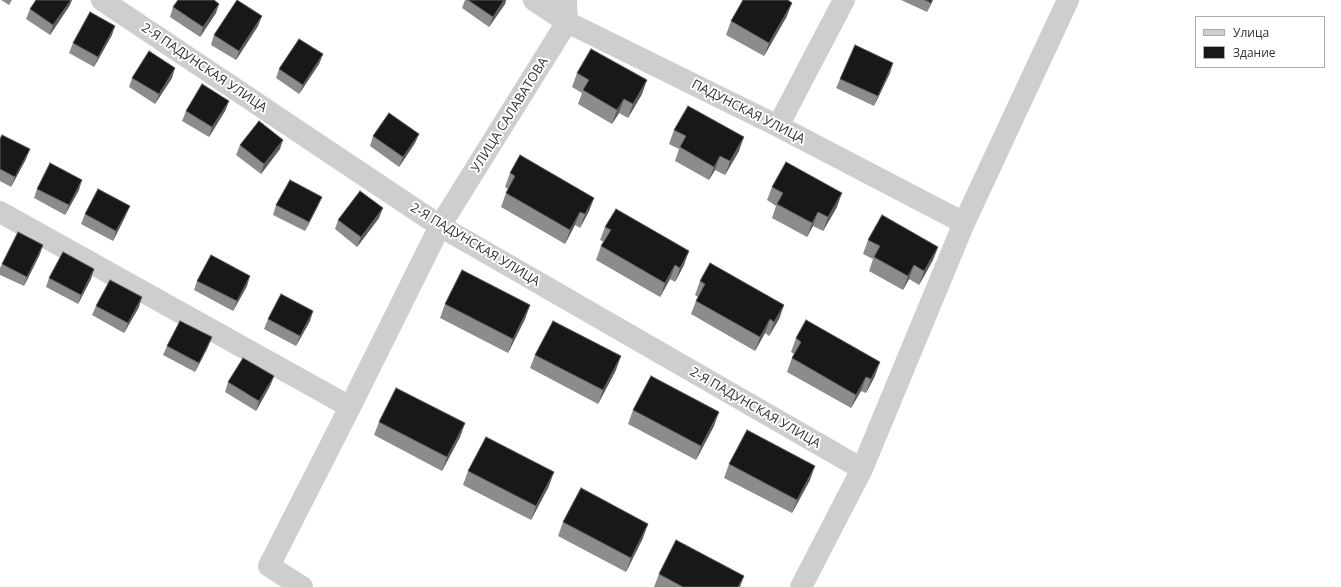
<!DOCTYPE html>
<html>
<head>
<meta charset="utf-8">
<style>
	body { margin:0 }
	#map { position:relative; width:1341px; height:587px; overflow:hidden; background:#fff; font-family:"Open Sans",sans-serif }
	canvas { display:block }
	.legend { position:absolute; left:1195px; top:16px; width:130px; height:52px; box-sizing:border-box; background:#fff; border:1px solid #adadad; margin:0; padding:5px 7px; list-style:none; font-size:12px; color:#313131 }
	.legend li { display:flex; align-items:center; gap:8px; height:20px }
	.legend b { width:20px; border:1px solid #adadad }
</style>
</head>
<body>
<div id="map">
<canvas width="1341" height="587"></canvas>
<ul class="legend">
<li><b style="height:5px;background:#cecece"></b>Улица</li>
<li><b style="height:11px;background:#181818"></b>Здание</li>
</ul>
</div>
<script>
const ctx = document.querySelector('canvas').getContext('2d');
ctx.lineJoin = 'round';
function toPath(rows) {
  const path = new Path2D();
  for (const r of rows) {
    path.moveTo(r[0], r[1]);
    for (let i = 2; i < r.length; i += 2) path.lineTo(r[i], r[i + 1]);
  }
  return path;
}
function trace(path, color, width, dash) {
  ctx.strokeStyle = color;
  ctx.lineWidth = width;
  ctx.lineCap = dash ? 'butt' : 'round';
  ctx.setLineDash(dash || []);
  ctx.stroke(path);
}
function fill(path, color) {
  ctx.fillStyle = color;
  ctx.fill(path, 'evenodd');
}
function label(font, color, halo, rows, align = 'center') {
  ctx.font = font + ' "Open Sans",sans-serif';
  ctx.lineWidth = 4;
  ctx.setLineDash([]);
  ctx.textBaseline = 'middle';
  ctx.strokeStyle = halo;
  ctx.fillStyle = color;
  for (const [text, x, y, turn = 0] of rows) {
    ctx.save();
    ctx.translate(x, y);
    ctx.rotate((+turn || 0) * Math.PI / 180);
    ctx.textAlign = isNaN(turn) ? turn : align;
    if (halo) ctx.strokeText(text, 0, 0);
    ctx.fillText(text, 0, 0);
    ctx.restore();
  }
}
const street = toPath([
	[102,0,440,226,862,469],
	[534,0,567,22,778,126,964,223],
	[778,126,844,0],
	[0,212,350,407],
	[302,587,269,566,350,407,440,226,567,22,566,0],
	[801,587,862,469,964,223,1068,0]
]);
const wall = toPath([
	[1,0,12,0,9,5],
	[465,0,506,0,505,4,489,27,462,8],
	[901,0,933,0,927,12],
	[70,5,50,35,26,19,30,9],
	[173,7,216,13,200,37,170,17],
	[787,16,764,56,726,35,731,21],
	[258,26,236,60,211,45,214,35],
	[112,35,94,67,69,53,73,43],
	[323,54,319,64,299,94,276,78,279,69],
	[577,73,642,94,628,118,619,113,612,124,578,104,582,93,572,87],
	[890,73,874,106,836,88,840,79],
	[132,78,172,78,155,104,129,87],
	[229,101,225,111,209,137,182,121,186,111],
	[674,130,739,151,725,175,715,170,709,180,675,161,679,149,669,144],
	[419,134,415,143,399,167,370,146,373,136],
	[0,139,26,159,11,187,0,181],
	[240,145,280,149,261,174,236,155],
	[510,173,594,198,589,211,580,228,575,225,565,244,501,207,506,193,508,189,505,187],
	[772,187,837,207,823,231,813,226,807,237,772,218,776,206,767,200],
	[37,189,79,190,65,215,34,198],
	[276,205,318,206,305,231,273,215],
	[85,214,126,215,113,241,81,224],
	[379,218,357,247,335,229,338,220],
	[605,227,684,265,675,282,670,279,660,297,596,260,601,246,604,242,600,240],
	[868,240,938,247,933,260,919,285,909,279,903,290,869,271,873,259,863,254],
	[40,254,24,286,0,275,0,268,2,264],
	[94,269,91,279,78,304,46,287,49,278],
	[197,281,247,286,233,311,194,290],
	[700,281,784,305,779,319,769,336,765,333,755,351,691,314,696,301,698,297,695,295],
	[445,304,530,305,525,319,508,353,440,318],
	[96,306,139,307,124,333,92,315],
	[313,311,310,321,296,346,264,329,268,319],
	[796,338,875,376,866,393,861,391,851,408,787,372,792,358,794,354,791,352],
	[167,346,208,347,195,372,163,355],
	[535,355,616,370,598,404,530,368],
	[274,376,270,386,256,411,225,392,228,382],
	[633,410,714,426,696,460,628,424],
	[379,422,465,423,460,437,442,471,374,435],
	[729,464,810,480,792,513,724,478],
	[468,471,549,486,531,520,463,485],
	[563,522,643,538,626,572,558,536],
	[659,574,740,587,654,587]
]);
const shadedWall = toPath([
	[71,0,72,0,70,5,50,35,53,25],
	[504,0,506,0,505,4,489,27,493,17],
	[932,0,933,0,927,12],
	[792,3,787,16,764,56,769,43],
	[219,4,216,13,200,37,203,27],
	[262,16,258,26,236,60,239,51],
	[115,26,112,35,94,67,98,57],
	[323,54,319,64,299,94,303,85],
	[893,63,890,73,874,106,878,96],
	[175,68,172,78,155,104,159,94],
	[647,80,642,94,628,118,633,104],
	[624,99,619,113,612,124,617,110],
	[229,101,225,111,209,137,212,127],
	[419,134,415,143,399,167,403,157],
	[744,137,739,151,725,175,730,161],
	[283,140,280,149,261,174,264,164],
	[30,149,26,159,11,187,15,177],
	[720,156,715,170,709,180,714,167],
	[82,180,79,190,65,215,69,205],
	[842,193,837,207,823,231,828,217],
	[322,197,318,206,305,231,309,222],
	[594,198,589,211,580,228,585,214],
	[130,206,126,215,113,241,116,231],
	[383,208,379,218,357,247,361,237],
	[580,212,575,225,565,244,570,230],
	[818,212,813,226,807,237,812,223],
	[43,245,40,254,24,286,27,277],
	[938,247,933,260,919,285,924,271],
	[689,251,684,265,675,282,680,268],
	[675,265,670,279,660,297,665,283],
	[914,265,909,279,903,290,908,276],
	[94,269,91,279,78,304,81,295],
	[250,276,247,286,233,311,237,301],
	[142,297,139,307,124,333,128,323],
	[530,305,525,319,508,353,513,339],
	[784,305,779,319,769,336,774,322],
	[313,311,310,321,296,346,300,336],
	[770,319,765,333,755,351,760,337],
	[212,337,208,347,195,372,199,363],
	[621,356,616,370,598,404,603,390],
	[880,362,875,376,866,393,871,379],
	[274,376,270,386,256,411,259,401],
	[866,377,861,391,851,408,856,395],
	[719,412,714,426,696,460,701,446],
	[465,423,460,437,442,471,447,457],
	[815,466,810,480,792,513,797,500],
	[554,472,549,486,531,520,536,506],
	[648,524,643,538,626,572,631,558],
	[744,576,740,587,738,587]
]);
const building = toPath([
	[36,0,71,0,53,25,30,9,36,0],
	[178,0,214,0,219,4,203,27,173,7,178,0],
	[237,0,262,16,239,51,214,35,237,0],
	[468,0,504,0,493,17,468,0],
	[743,0,788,0,792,3,769,43,731,21,743,0],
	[925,0,932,0,931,3,925,0],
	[90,12,115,26,98,57,73,43,90,12],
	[299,39,323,54,303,85,279,69,299,39],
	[855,45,893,63,878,96,840,79,855,45],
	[591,49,647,80,633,104,624,99,617,110,583,90,589,80,577,73,591,49],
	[149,51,175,68,159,94,132,78,149,51],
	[202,84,229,101,212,127,186,111,202,84],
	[688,106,744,137,730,161,720,156,714,167,680,147,686,136,674,130,688,106],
	[389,113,419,134,403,157,373,136,389,113],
	[259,121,283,140,264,164,240,145,259,121],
	[2,135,30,149,15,177,0,169,0,139,2,135],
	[520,155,594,198,585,214,580,212,570,230,506,193,515,176,510,173,520,155],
	[786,162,842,193,828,217,818,212,812,223,777,204,783,193,772,187,786,162],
	[50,163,82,180,69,205,37,189,50,163],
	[290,180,322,197,309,222,276,205,290,180],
	[98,189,130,206,116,231,85,214,98,189],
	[360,191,383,208,361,237,338,220,360,191],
	[616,209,689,251,680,268,675,265,665,283,601,246,611,230,605,227,616,209],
	[882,215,938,247,924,271,914,265,908,276,874,257,880,246,868,240,882,215],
	[18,232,43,245,27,277,2,264,18,232],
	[63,252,94,269,81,295,49,278,63,252],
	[211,255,250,276,237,301,197,281,211,255],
	[710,263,784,305,774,322,770,319,760,337,696,301,705,284,700,281,710,263],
	[462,270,530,305,513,339,445,304,462,270],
	[110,280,142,297,128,323,96,306,110,280],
	[281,294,313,311,300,336,268,319,281,294],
	[806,320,880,362,871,379,866,377,856,395,792,358,801,342,796,338,806,320],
	[180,321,212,337,199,363,167,346,180,321],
	[553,321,621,356,603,390,535,355,553,321],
	[243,358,274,376,259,401,228,382,243,358],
	[651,376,719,412,701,446,633,410,651,376],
	[396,388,465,423,447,457,379,422,396,388],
	[747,430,815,466,797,500,729,464,747,430],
	[486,437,554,472,536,506,468,471,486,437],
	[581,488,648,524,631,558,563,522,581,488],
	[676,540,744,576,738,587,683,587,659,574,676,540]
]);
const streetNames = [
	["2-Я ПАДУНСКАЯ УЛИЦА",204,68,34],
	["ПАДУНСКАЯ УЛИЦА",748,112,27],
	["УЛИЦА САЛАВАТОВА",510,115,-58],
	["2-Я ПАДУНСКАЯ УЛИЦА",475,245,31],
	["2-Я ПАДУНСКАЯ УЛИЦА",755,408,30]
];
trace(street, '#cecece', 22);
fill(wall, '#8c8c8c');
fill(shadedWall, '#5d5d5d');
fill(building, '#181818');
trace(building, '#5d5d5d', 1);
label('13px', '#313131', '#fff', streetNames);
</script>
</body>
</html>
